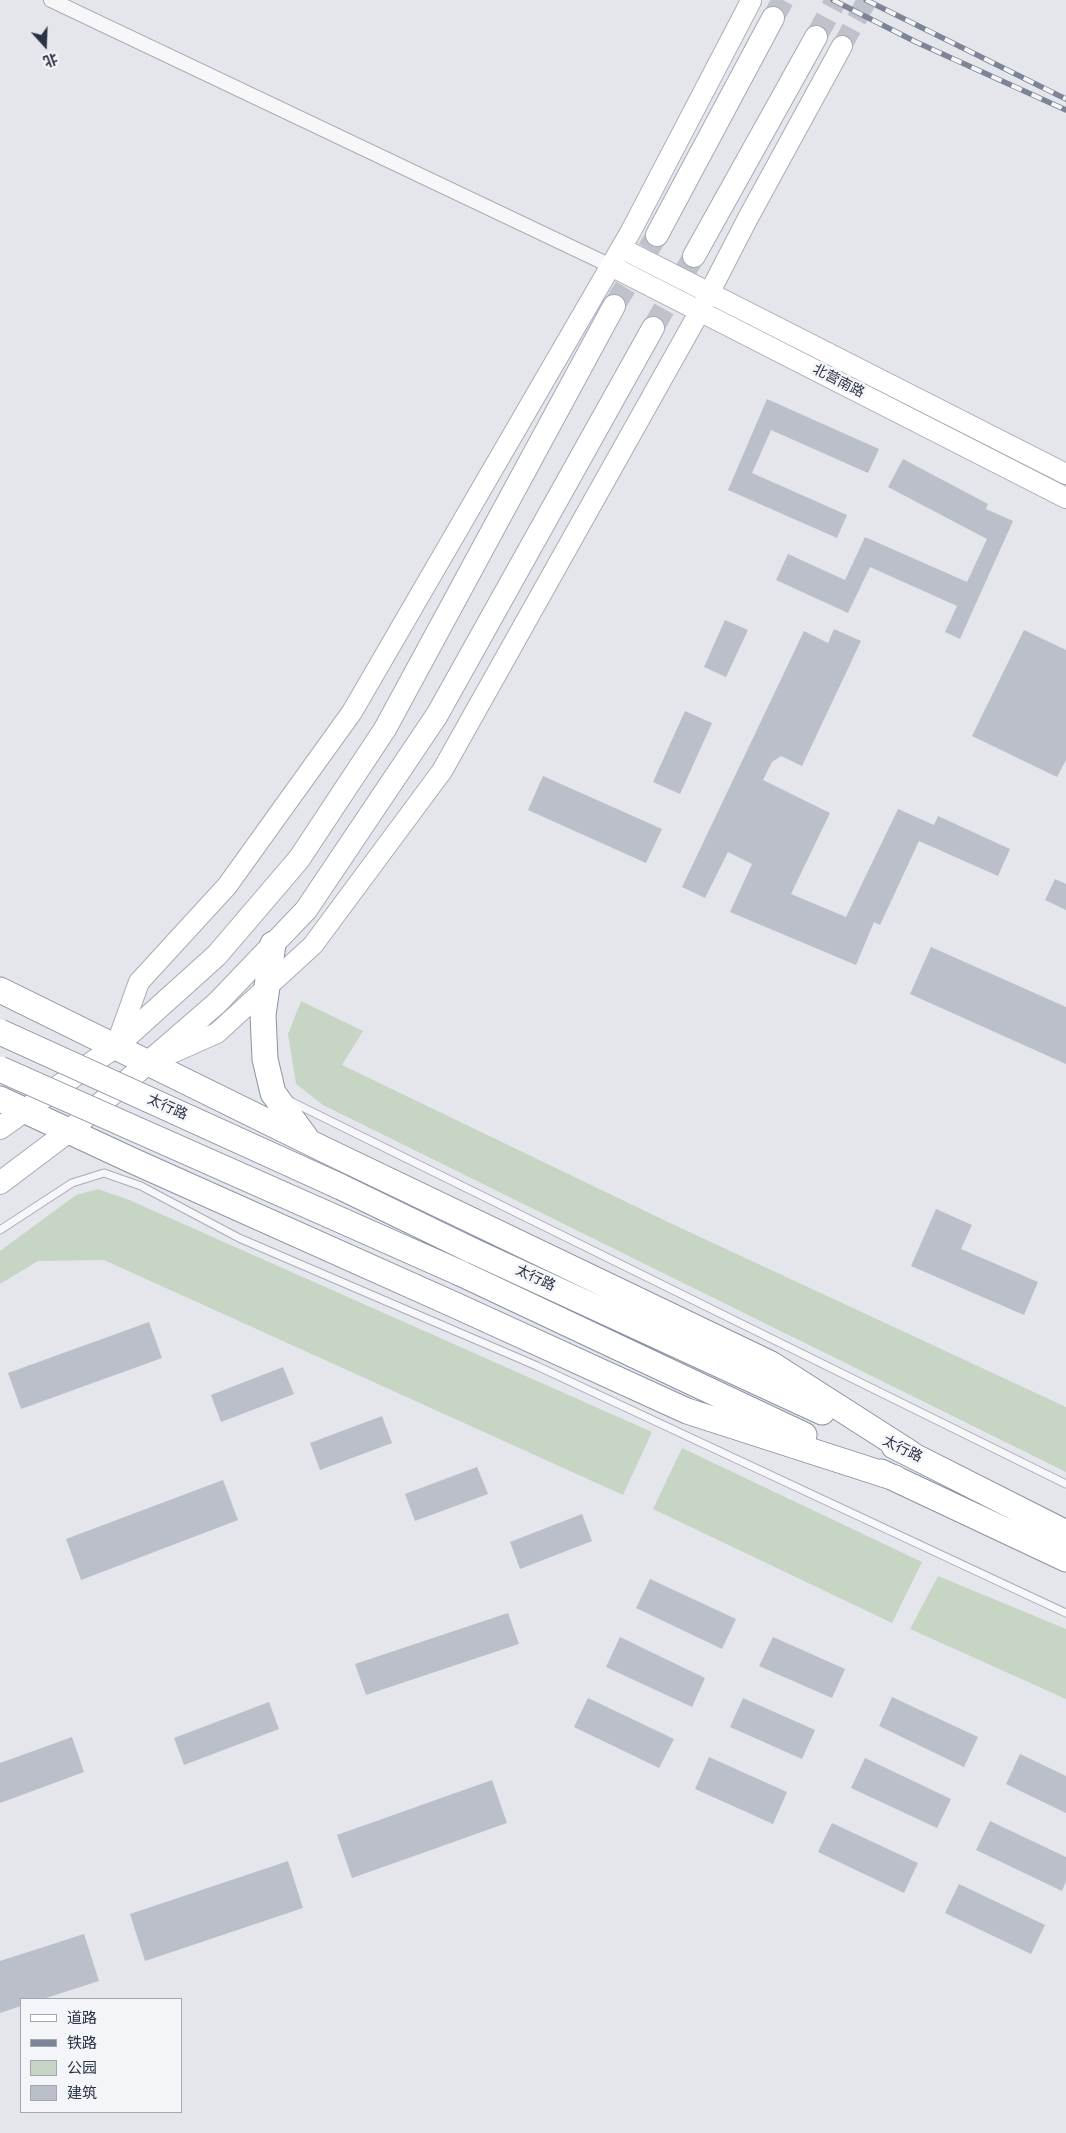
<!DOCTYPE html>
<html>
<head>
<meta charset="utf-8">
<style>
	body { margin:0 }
	#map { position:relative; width:1066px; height:2133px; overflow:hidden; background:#e4e6ec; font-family:"Source Sans 3","Noto Sans SC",sans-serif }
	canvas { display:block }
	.legend { position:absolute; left:20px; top:1998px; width:162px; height:115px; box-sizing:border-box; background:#f4f5f9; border:1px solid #a3a7b1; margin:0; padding:6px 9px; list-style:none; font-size:15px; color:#2a3245 }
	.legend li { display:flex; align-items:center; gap:10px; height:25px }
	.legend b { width:25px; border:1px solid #a3a7b1 }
	.north { position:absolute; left:20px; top:20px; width:50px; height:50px; -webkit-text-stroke:4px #f4f5f9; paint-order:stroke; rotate:160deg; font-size:14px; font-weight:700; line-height:20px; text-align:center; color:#2a3245 }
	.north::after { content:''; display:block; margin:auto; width:18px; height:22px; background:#2a3245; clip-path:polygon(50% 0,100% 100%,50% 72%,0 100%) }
</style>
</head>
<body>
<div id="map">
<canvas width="1066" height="2133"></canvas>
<ul class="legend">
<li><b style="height:6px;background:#fff"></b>道路</li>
<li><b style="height:6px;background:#7c8496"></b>铁路</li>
<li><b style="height:14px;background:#c7d6c4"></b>公园</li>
<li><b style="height:14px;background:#babfca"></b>建筑</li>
</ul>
<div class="north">北</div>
</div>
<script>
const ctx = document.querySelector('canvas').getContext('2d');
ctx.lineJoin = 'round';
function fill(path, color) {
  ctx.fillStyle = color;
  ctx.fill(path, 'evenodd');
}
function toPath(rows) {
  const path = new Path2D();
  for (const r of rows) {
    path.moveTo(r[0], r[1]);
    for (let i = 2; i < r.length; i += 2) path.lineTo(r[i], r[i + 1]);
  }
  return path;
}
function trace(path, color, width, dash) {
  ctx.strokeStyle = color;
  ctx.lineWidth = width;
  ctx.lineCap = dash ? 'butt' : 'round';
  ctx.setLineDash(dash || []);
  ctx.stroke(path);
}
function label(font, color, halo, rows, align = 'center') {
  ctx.font = font + ' "Source Sans 3","Noto Sans SC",sans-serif';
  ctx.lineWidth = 5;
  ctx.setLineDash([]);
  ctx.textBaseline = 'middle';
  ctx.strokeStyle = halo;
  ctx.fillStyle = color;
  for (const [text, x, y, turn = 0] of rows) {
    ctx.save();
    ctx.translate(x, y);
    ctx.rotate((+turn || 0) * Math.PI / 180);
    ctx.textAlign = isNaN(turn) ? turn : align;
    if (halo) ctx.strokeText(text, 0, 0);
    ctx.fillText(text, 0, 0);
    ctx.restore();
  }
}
const green = toPath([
	[301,1001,363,1031,342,1065,670,1223,1066,1407,1066,1472,323,1105,296,1084,288,1034],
	[98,1189,127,1199,652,1432,623,1495,104,1260,38,1261,0,1284,0,1251,76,1195],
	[682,1448,922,1562,892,1623,653,1509],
	[938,1576,1066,1629,1066,1699,910,1629]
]);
const building = toPath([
	[767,399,879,449,868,473,771,430,752,473,847,515,837,538,728,490],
	[903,459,988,504,986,509,1013,521,960,639,945,632,957,606,870,567,848,613,776,580,788,554,845,580,865,537,967,582,987,539,888,487],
	[725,620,748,630,726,677,704,667],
	[834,629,861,641,802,766,781,756,772,762,763,780,830,813,791,894,846,917,898,809,934,825,938,816,1010,849,998,876,919,841,880,925,874,922,856,965,730,912,752,864,728,852,705,898,682,887,804,631,828,643],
	[1024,630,1066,650,1066,760,1057,777,972,736],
	[685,711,712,723,680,794,653,782],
	[543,776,662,829,646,863,528,810],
	[1055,879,1066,884,1066,910,1045,900],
	[931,947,1066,1007,1066,1064,910,994],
	[936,1209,972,1225,961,1249,1038,1282,1024,1315,911,1266],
	[149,1322,162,1358,21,1409,8,1373],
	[283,1367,294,1394,221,1422,211,1395],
	[382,1416,392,1443,320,1470,310,1443],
	[477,1467,488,1494,415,1521,405,1494],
	[223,1480,238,1520,81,1580,66,1539],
	[582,1514,592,1541,520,1569,510,1542],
	[650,1579,736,1619,722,1649,636,1608],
	[508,1613,519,1644,366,1695,355,1664],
	[620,1637,705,1678,692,1707,606,1667],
	[773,1637,845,1669,832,1698,759,1666],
	[892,1697,978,1737,964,1767,879,1726],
	[588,1698,674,1739,659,1768,574,1727],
	[743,1698,815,1730,802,1759,730,1727],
	[269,1702,279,1729,184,1765,174,1738],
	[72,1737,84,1772,0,1803,0,1763],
	[1020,1754,1066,1776,1066,1813,1006,1784],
	[709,1757,787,1792,773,1824,695,1789],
	[865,1758,951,1799,937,1828,851,1788],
	[492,1780,507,1823,352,1878,337,1835],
	[990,1821,1066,1857,1066,1881,1062,1891,976,1850],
	[832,1823,918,1863,904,1893,818,1852],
	[288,1861,303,1908,145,1961,130,1914],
	[959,1884,1045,1925,1031,1954,945,1913],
	[84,1934,99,1981,43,1999,21,1999,21,2006,0,2013,0,1961]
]);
const secondaryTunnel = toPath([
	[842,46,867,0]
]);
const primaryTunnel = toPath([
	[773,18,783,0],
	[816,37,836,0],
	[614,306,657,235],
	[653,328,694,256]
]);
const lane = toPath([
	[290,1101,1066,1484],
	[0,1230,72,1183,104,1173,141,1186,239,1238,537,1366,1066,1613]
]);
const street = toPath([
	[51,0,611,266]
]);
const secondary = toPath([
	[621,248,1066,474],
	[611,266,1066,498],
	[116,1046,139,982,227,886,352,712,631,231,751,1],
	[156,1060,217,1033,313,945,442,771,700,311,748,218,842,46]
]);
const primary = toPath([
	[657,235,773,18],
	[694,256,816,37],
	[0,1128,116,1046,217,955,299,859,385,729,614,306],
	[0,1183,69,1131,217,1003,306,910,437,715,653,328]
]);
const highway = toPath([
	[273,944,263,1015,265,1059,273,1093,306,1138],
	[0,990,323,1149,771,1364,910,1453],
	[0,1099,131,1160,457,1306,687,1411,895,1478],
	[471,1250,822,1412],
	[460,1273,804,1435],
	[894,1446,1066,1533],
	[881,1472,1066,1559]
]);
const rail = toPath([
	[833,0,916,42,1066,110],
	[866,0,1066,99]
]);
const highwayBridge = toPath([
	[0,1032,341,1187,471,1250],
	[0,1069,460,1273]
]);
const streetNames = [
	["北营南路",838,382,27],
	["太行路",167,1108,24],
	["太行路",535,1279,25],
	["太行路",902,1450,26]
];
fill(green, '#c7d6c4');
fill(building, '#babfca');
trace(secondaryTunnel, '#bfc2cb', 20, [20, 10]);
trace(primaryTunnel, '#bfc2cb', 22, [22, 11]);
trace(lane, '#a8acb7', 9);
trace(street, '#a8acb7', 16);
trace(secondary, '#a8acb7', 22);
trace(primary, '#a2a9b8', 24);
trace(highway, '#8a92a3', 27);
trace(lane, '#f7f7fa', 7);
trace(street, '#f7f7fa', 14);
trace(secondary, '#fff', 20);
trace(primary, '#fff', 22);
trace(highway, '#fff', 25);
trace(rail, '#7c8496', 5.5);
trace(rail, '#f4f5f9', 4, [11]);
trace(highwayBridge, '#8a92a3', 27, []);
trace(highwayBridge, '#fff', 25);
label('14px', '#2a3245', '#f4f5f9', streetNames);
</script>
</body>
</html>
